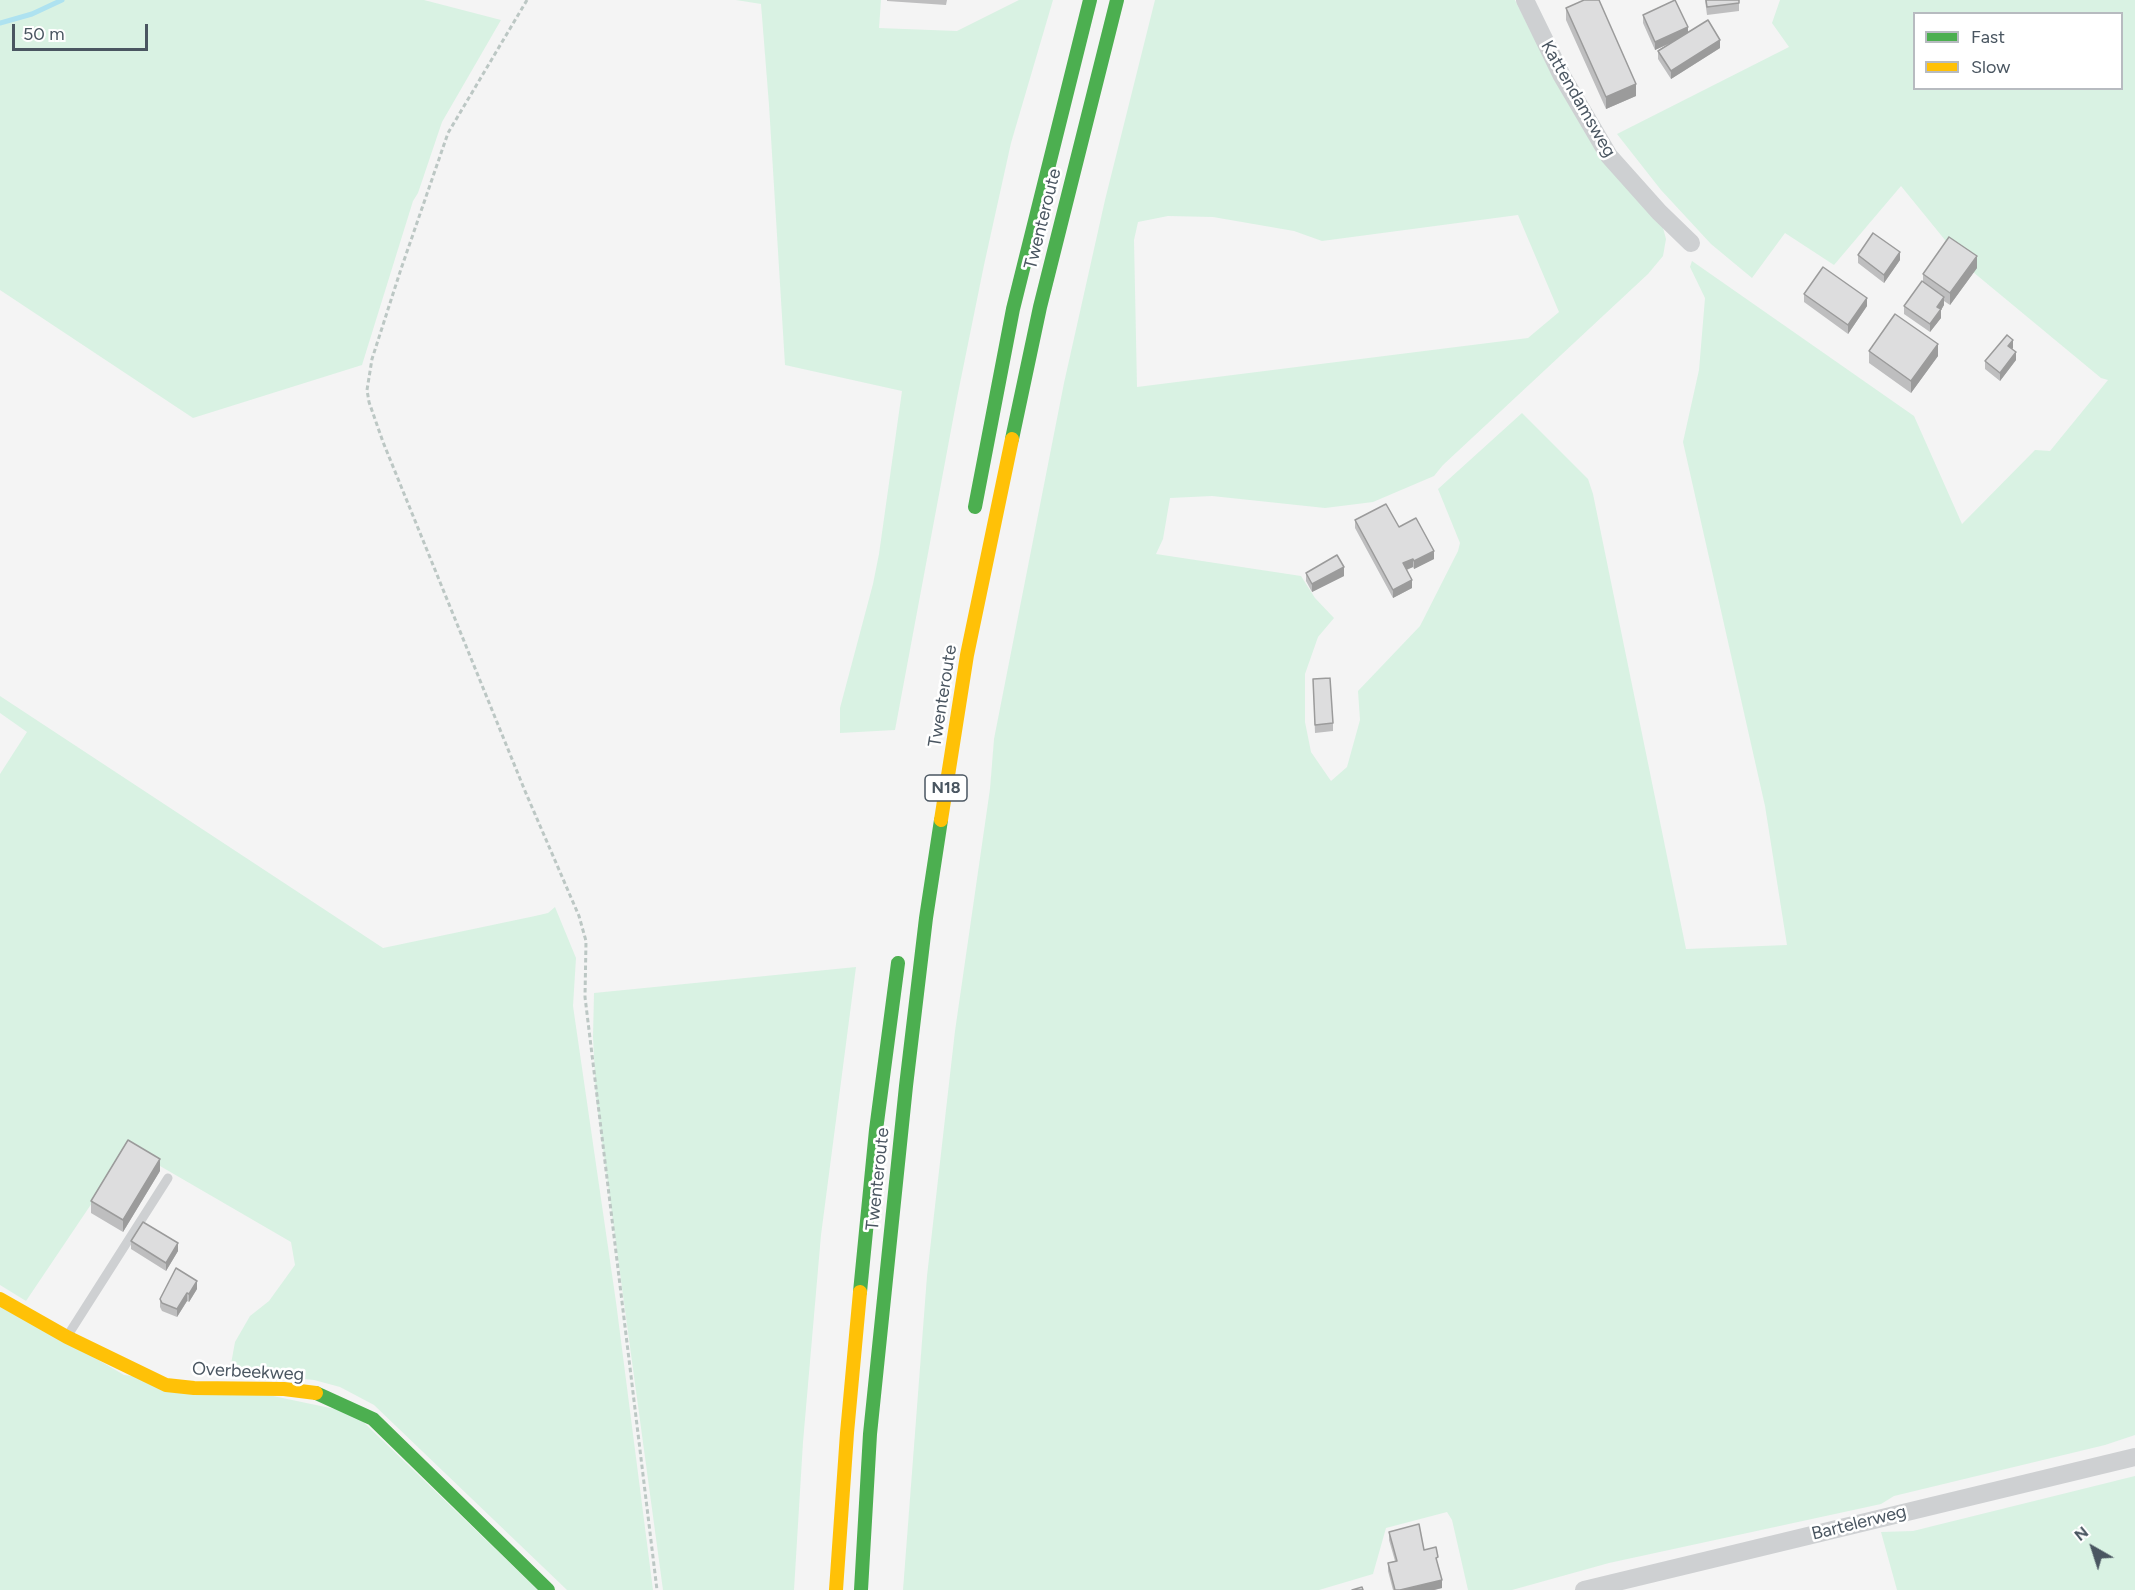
<!DOCTYPE html>
<html>
<head>
<meta charset="utf-8">
<style>
	body { margin:0 }
	#map { position:relative; width:2135px; height:1590px; overflow:hidden; background:#f4f4f4; font-family:Figtree,sans-serif }
	canvas { display:block }
	.legend { position:absolute; left:1913px; top:12px; width:210px; height:78px; box-sizing:border-box; background:#fff; border:2px solid #b7bbc0; margin:0; padding:8px 10px; list-style:none; font-size:18px; color:#4a5661 }
	.legend li { display:flex; align-items:center; gap:12px; height:30px }
	.legend b { width:30px; border:2px solid #b7bbc0 }
	.north { position:absolute; left:2063px; top:1518px; width:60px; height:60px; -webkit-text-stroke:4px #fff; paint-order:stroke; rotate:321deg; font-size:16px; font-weight:700; line-height:24px; text-align:center; color:#4a5661 }
	.north::after { content:''; display:block; margin:auto; width:21px; height:27px; background:#4a5661; clip-path:polygon(50% 0,100% 100%,50% 72%,0 100%) }
	.scale { position:absolute; left:12px; top:24px; width:136px; height:27px; box-sizing:border-box; border:3px solid #4a5661; border-top:0; padding-left:8px; font-size:18px; line-height:21px; white-space:nowrap; color:#4a5661; -webkit-text-stroke:4px #fff; paint-order:stroke }
</style>
</head>
<body>
<div id="map">
<canvas width="2135" height="1590"></canvas>
<ul class="legend">
<li><b style="height:8px;background:#4caf50"></b>Fast</li>
<li><b style="height:8px;background:#ffc107"></b>Slow</li>
</ul>
<div class="north">N</div>
<div class="scale">50 m</div>
</div>
<script>
const ctx = document.querySelector('canvas').getContext('2d');
ctx.lineJoin = 'round';
function fill(path, color) {
  ctx.fillStyle = color;
  ctx.fill(path, 'evenodd');
}
function toPath(rows) {
  const path = new Path2D();
  for (const r of rows) {
    path.moveTo(r[0], r[1]);
    for (let i = 2; i < r.length; i += 2) path.lineTo(r[i], r[i + 1]);
  }
  return path;
}
function trace(path, color, width, dash) {
  ctx.strokeStyle = color;
  ctx.lineWidth = width;
  ctx.lineCap = dash ? 'butt' : 'round';
  ctx.setLineDash(dash || []);
  ctx.stroke(path);
}
function label(font, color, halo, rows, align = 'center') {
  ctx.font = font + ' Figtree,sans-serif';
  ctx.lineWidth = 5;
  ctx.setLineDash([]);
  ctx.textBaseline = 'middle';
  ctx.strokeStyle = halo;
  ctx.fillStyle = color;
  for (const [text, x, y, turn = 0] of rows) {
    ctx.save();
    ctx.translate(x, y);
    ctx.rotate((+turn || 0) * Math.PI / 180);
    ctx.textAlign = isNaN(turn) ? turn : align;
    if (halo) ctx.strokeText(text, 0, 0);
    ctx.fillText(text, 0, 0);
    ctx.restore();
  }
}
const green = toPath([
	[0,0,424,0,501,20,442,122,418,193,413,201,362,365,193,418,0,290],
	[736,0,881,0,879,28,957,31,1019,0,1053,0,1011,143,984,265,957,398,895,730,840,733,840,708,873,584,879,554,902,391,785,365,769,105,761,4],
	[1155,0,1515,0,1556,81,1662,224,1666,239,1663,256,1648,274,1443,465,1434,476,1373,502,1325,508,1212,496,1170,498,1163,539,1156,554,1301,576,1315,598,1334,618,1318,637,1305,674,1305,722,1311,752,1331,781,1347,767,1360,720,1358,691,1420,626,1458,551,1460,543,1438,489,1522,413,1588,479,1593,494,1686,949,1787,945,1765,806,1683,442,1699,370,1705,298,1690,267,1692,261,1914,416,1962,524,2035,450,2050,451,2108,380,2101,378,1967,267,1901,186,1834,265,1785,233,1752,278,1711,244,1661,190,1617,134,1789,47,1772,23,1780,0,2135,0,2135,1435,2105,1445,1894,1496,1881,1504,1609,1563,1512,1590,1468,1590,1452,1520,1447,1512,1386,1528,1373,1574,1319,1590,903,1590,927,1276,955,1031,990,789,994,739,1064,383,1105,200],
	[1914,14,2122,14,2122,88,1914,88],
	[1518,215,1559,312,1528,338,1137,387,1134,240,1138,222,1168,216,1213,217,1294,231,1322,241],
	[0,696,383,948,535,916,548,913,555,907,576,958,573,1006,616,1302,653,1590,567,1590,374,1405,340,1387,314,1380,237,1372,231,1364,235,1342,250,1316,269,1301,295,1265,291,1242,129,1148,26,1301,0,1285,0,774,27,732,0,713],
	[856,967,821,1235,803,1442,794,1590,663,1590,596,1096,593,1037,594,993],
	[0,1302,124,1375,254,1392,354,1413,538,1590,0,1590],
	[2135,1476,2135,1590,1897,1590,1881,1532,1913,1531]
]);
const stream = toPath([
	[0,23,32,14,62,0]
]);
const path = toPath([
	[527,0,448,133,401,269,372,359,367,390,369,402,383,442,525,791,579,916,586,941,585,997,657,1590]
]);
const lane = toPath([
	[68,1335,168,1178]
]);
const street = toPath([
	[1525,0,1562,76,1609,156,1659,212,1691,243],
	[1584,1590,2135,1457]
]);
const fast = toPath([
	[1012,439,1040,307,1117,0],
	[975,507,1013,309,1090,0],
	[860,1292,876,1130,898,963],
	[316,1393,373,1419,548,1590],
	[861,1590,870,1434,906,1086,926,918,941,820]
]);
const slow = toPath([
	[941,820,967,655,1012,439],
	[0,1299,67,1337,166,1385,194,1388,284,1389,316,1393],
	[836,1590,847,1433,860,1292]
]);
const wall = toPath([
	[887,0,947,0,946,5,887,1],
	[1705,0,1739,0,1739,11,1707,15],
	[1566,8,1636,96,1606,109,1566,20],
	[1643,15,1688,32,1720,48,1671,79,1658,59,1658,51,1670,43,1655,50,1643,23],
	[1858,255,1900,260,1884,283,1858,263],
	[1977,268,1950,305,1944,301,1944,305,1941,310,1941,318,1930,332,1904,314,1904,306,1923,282,1923,274],
	[1804,294,1867,306,1848,334,1804,302],
	[2013,348,2012,349,2016,360,2000,381,1985,369,1985,361],
	[1869,351,1938,356,1911,393,1869,363],
	[1355,520,1399,527,1434,559,1414,569,1413,567,1407,570,1412,588,1393,598,1355,528],
	[1306,573,1344,576,1312,592,1306,581],
	[1313,679,1333,723,1333,731,1315,733],
	[160,1171,123,1232,91,1213,91,1201],
	[131,1241,178,1251,166,1271,131,1249],
	[197,1289,189,1302,187,1301,177,1317,162,1311,160,1307,160,1299],
	[1389,1532,1424,1550,1438,1565,1442,1588,1434,1590,1393,1590,1388,1571,1388,1563,1395,1561,1389,1540]
]);
const shadedWall = toPath([
	[1688,27,1688,35,1655,50,1655,42],
	[1720,40,1720,48,1671,79,1671,71],
	[1636,84,1636,96,1606,109,1606,97],
	[1900,252,1900,260,1884,283,1884,275],
	[1977,256,1977,268,1950,305,1950,293],
	[1944,297,1944,305,1941,310,1941,318,1930,332,1930,324,1937,307],
	[1867,298,1867,306,1848,334,1848,325],
	[2013,340,2013,348,2008,354,2008,346],
	[1938,344,1938,356,1911,393,1911,381],
	[2016,352,2016,360,2000,381,2000,373],
	[1434,551,1434,559,1414,569,1414,561],
	[1413,559,1413,567,1403,571,1403,563],
	[1344,567,1344,576,1312,592,1312,584],
	[1412,580,1412,588,1393,598,1393,590],
	[160,1159,160,1171,123,1232,123,1220],
	[178,1243,178,1251,166,1271,166,1263],
	[197,1281,197,1289,189,1302,189,1294],
	[187,1293,187,1301,177,1317,177,1309],
	[1442,1580,1442,1588,1434,1590,1400,1590]
]);
const building = toPath([
	[1584,0,1599,0,1636,84,1606,97,1566,8,1584,0],
	[1675,0,1688,27,1655,42,1643,15,1675,0],
	[1706,0,1739,0,1739,3,1707,7,1706,0],
	[1708,20,1720,40,1671,71,1658,51,1708,20],
	[1873,233,1900,252,1884,275,1858,255,1873,233],
	[1949,237,1977,256,1950,293,1923,274,1949,237],
	[1823,267,1867,298,1848,325,1804,294,1823,267],
	[1922,281,1944,297,1937,307,1941,309,1930,324,1904,306,1922,281],
	[1895,314,1938,344,1911,381,1869,351,1895,314],
	[2007,335,2013,340,2008,346,2016,352,2000,373,1985,361,2007,335],
	[1386,504,1399,527,1416,518,1434,551,1414,561,1413,559,1403,563,1412,580,1393,590,1355,520,1386,504],
	[1337,555,1344,567,1312,584,1306,573,1337,555],
	[1330,678,1333,723,1315,725,1313,679,1330,678],
	[128,1140,160,1159,123,1220,91,1201,128,1140],
	[143,1222,178,1243,166,1263,131,1241,143,1222],
	[176,1268,197,1281,189,1294,187,1293,177,1309,162,1303,160,1299,176,1268],
	[1419,1524,1424,1550,1436,1547,1438,1557,1436,1558,1442,1580,1400,1590,1395,1590,1388,1563,1397,1561,1389,1532,1419,1524],
	[1362,1587,1363,1590,1352,1590,1362,1587]
]);
const shields = [
	[946,788,42]
];
const shieldNames = [
	["N18",946,788]
];
const streetNames = [
	["Kattendamsweg",1578,99,60],
	["Twenteroute",1043,219,-76],
	["Twenteroute",943,696,-81],
	["Twenteroute",878,1179,-84],
	["Overbeekweg",248,1372,3],
	["Bartelerweg",1859,1523,-14]
];
fill(green, '#d9f2e3');
trace(stream, '#aee2f0', 5);
trace(path, '#bcc7c4', 3, [4.5, 3]);
trace(lane, '#ced0d2', 9);
trace(street, '#ced0d2', 18);
trace(fast, '#4caf50', 14);
trace(slow, '#ffc107', 14);
fill(wall, '#bebebf');
fill(shadedWall, '#9b9b9b');
fill(building, '#ddddde');
trace(building, '#9b9b9b', 1.5);
for (const [x, y, w] of shields) {
  const box = new Path2D();
  box.roundRect(x - w / 2, y - 13, w, 26, 4.5);
  ctx.fillStyle = '#fff';
  ctx.fill(box);
  trace(box, '#4a5661', 1.5);
}
label('bold 16px', '#4a5661', null, shieldNames);
label('18px', '#4a5661', '#fff', streetNames);
</script>
</body>
</html>
